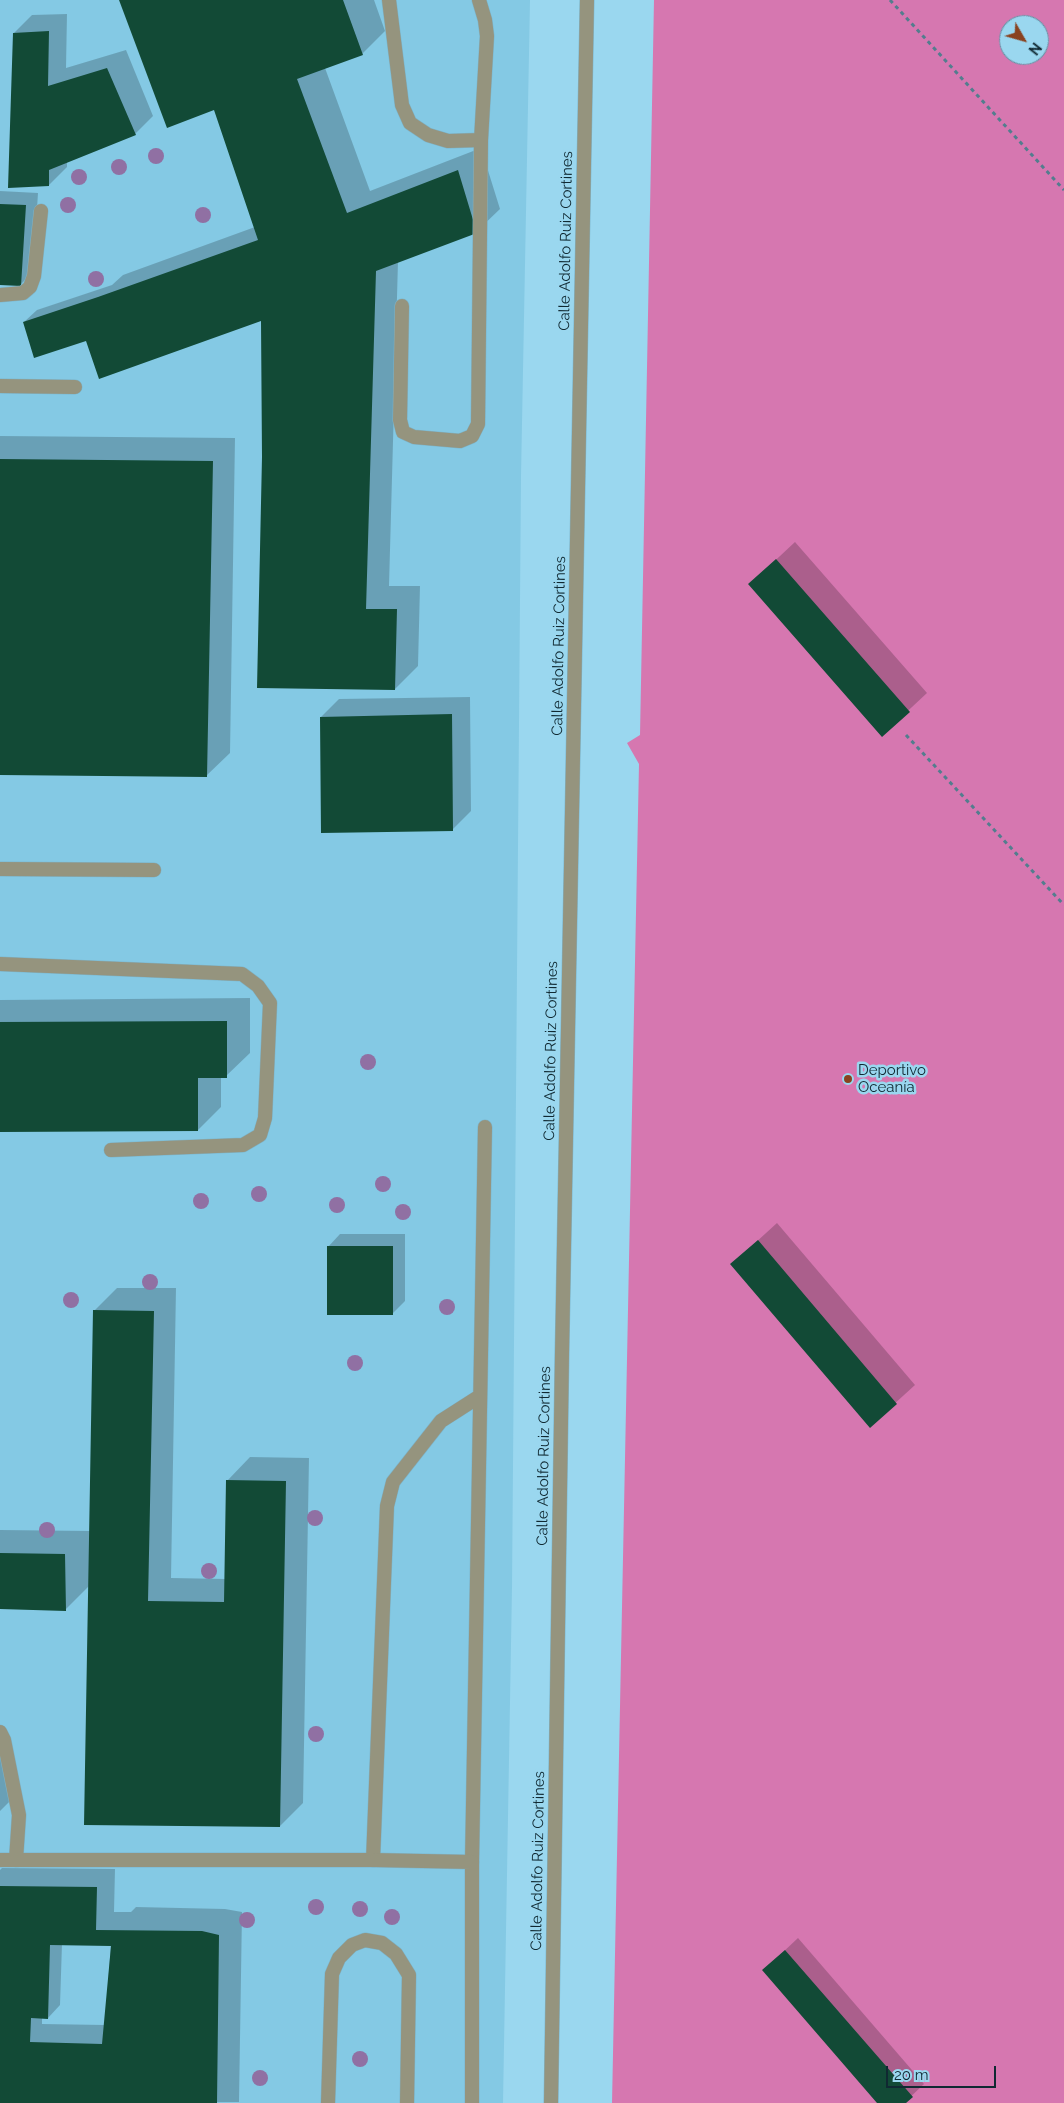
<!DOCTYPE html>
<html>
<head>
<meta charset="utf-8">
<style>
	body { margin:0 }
	#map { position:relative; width:1064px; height:2103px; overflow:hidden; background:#9ad7ef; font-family:Raleway,sans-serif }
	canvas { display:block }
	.north { position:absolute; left:999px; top:15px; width:50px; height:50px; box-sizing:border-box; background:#9ad7ef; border:1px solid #6391a3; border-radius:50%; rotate:128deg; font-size:14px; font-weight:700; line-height:20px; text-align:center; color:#102932 }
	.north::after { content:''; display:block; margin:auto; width:18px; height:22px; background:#89421f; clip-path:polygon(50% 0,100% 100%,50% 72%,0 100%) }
	.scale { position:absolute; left:886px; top:2066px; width:110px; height:22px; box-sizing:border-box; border:2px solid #102932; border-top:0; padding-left:6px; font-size:15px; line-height:18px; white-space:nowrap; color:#102932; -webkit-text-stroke:4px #9ad7ef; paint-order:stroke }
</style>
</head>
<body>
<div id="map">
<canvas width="1064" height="2103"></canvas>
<div class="north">N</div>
<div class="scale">20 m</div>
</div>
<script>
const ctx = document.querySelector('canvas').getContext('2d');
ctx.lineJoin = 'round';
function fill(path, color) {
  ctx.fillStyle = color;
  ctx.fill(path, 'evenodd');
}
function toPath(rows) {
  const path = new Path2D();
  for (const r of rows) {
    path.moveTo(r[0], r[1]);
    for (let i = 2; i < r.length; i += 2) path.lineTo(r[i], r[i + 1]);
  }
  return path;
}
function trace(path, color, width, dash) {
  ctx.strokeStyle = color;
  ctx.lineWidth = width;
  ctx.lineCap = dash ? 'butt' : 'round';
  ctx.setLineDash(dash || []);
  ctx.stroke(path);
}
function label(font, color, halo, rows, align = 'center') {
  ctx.font = font + ' Raleway,sans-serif';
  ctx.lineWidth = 5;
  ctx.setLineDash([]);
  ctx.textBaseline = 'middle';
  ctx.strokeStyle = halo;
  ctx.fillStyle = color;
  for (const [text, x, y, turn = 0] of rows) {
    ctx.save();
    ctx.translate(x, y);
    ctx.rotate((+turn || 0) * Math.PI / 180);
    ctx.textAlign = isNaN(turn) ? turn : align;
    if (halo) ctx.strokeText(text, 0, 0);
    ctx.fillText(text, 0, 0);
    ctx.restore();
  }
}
const built = toPath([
	[0,0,530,0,521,476,512,1587,503,2103,0,2103]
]);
const green = toPath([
	[654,0,1064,0,1064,2103,612,2103,639,764,627,743,640,735],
	[1009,25,1039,25,1039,55,1009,55]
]);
const shadow = toPath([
	[121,0,374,0,385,31,362,54,325,68,370,191,481,148,500,209,476,232,398,261,389,586,420,586,418,666,395,689,264,457,262,320,87,339,24,322,37,310,112,285,123,275,255,227,215,109],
	[67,14,66,68,126,50,153,116,135,134,67,161,67,167,49,185,14,33,32,15],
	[0,191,38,193,33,272,20,285,0,284],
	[0,436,235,438,230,753,206,776,0,774],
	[795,542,927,693,882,735,750,584],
	[470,697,471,811,452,830,321,717,339,699],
	[250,998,250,1053,226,1076,221,1076,221,1107,198,1130,0,1131,0,1000],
	[777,1223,915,1385,870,1426,732,1264],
	[340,1234,405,1234,405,1301,392,1314,328,1247],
	[117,1288,176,1288,171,1578,226,1579,227,1481,250,1457,309,1458,303,1803,280,1826,90,1585,65,1610,0,1607,0,1530,91,1531,94,1311],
	[0,1751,14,1752,12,1799,0,1811],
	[2,1868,115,1869,114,1912,131,1912,136,1907,225,1909,242,1912,239,2102,0,2103,0,1870],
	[62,1944,111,1944,105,2025,42,2024,42,2017,48,2018,60,2005],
	[798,1938,924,2084,904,2103,879,2103,764,1970]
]);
const building = toPath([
	[119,0,343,0,363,55,297,79,347,213,458,170,477,233,376,271,366,609,397,609,395,690,257,688,262,457,261,321,99,379,86,341,34,358,23,322,98,297,258,240,214,110,167,128],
	[49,31,48,86,107,68,136,135,49,170,49,186,8,188,13,33],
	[0,204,26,205,21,286,0,285],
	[0,459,213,461,207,777,0,775],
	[776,559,910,712,882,737,748,584],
	[452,714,453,831,321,833,320,717],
	[227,1021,227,1078,198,1078,198,1131,0,1132,0,1022],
	[758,1240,897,1404,870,1428,730,1264],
	[327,1246,393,1246,393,1315,327,1315],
	[93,1310,154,1311,148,1601,224,1602,226,1480,286,1481,280,1827,84,1825],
	[0,1553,65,1554,66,1611,0,1609],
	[0,1886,97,1887,96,1930,202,1931,219,1935,217,2103,0,2103],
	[50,1945,111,1946,102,2044,30,2042,31,2018,48,2019],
	[785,1950,913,2097,906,2103,877,2103,762,1970]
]);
const path = toPath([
	[890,0,1064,190],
	[906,735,1064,905]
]);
const service = toPath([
	[389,0,402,105,410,123,428,135,448,141,481,140,487,36,485,20,479,0],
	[0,295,23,293,30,287,34,276,41,211],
	[402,306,400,420,403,432,414,437,460,441,472,436,478,424,481,140],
	[0,386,75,387],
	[0,869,154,870],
	[0,964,242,974,258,986,270,1003,265,1118,260,1135,243,1145,111,1150],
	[0,1732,4,1740,19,1815,16,1860],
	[373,1860,387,1506,393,1482,441,1421,480,1396],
	[472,1862,485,1127],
	[328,2103,332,1974,339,1958,352,1945,365,1940,382,1943,396,1954,409,1975,407,2103]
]);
const minor = toPath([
	[0,1860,373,1860,472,1862,472,2103]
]);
const tertiary = toPath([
	[551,2103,562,1353,587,0]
]);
const trees = [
	[156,156],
	[119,167],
	[79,177],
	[68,205],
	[203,215],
	[96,279],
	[368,1062],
	[383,1184],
	[259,1194],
	[201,1201],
	[337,1205],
	[403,1212],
	[150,1282],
	[71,1300],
	[447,1307],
	[355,1363],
	[315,1518],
	[47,1530],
	[209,1571],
	[316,1734],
	[316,1907],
	[360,1909],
	[392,1917],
	[247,1920],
	[360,2059],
	[260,2078]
];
const markers = [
	[848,1079,5,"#89421f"]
];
const streetNames = [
	["Calle Adolfo Ruiz Cortines",566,241,-89],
	["Calle Adolfo Ruiz Cortines",559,646,-89],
	["Calle Adolfo Ruiz Cortines",551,1051,-89],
	["Calle Adolfo Ruiz Cortines",544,1456,-89],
	["Calle Adolfo Ruiz Cortines",538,1861,-89]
];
const poiNames = [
	["Deportivo",858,1070],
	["Oceanía",858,1087]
];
fill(built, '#84c9e4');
fill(green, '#d677b0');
fill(shadow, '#0003');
fill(building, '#124a36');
trace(service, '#7eb4c9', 15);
trace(minor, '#7eb4c9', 15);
trace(tertiary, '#7eb4c9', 15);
trace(path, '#537d8e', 3, [4, 4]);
trace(service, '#95947e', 14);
trace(minor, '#95947e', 14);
trace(tertiary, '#95947e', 14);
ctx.fillStyle = '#9070a3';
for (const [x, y] of trees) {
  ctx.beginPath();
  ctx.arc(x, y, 8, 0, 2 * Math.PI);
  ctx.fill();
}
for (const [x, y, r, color] of markers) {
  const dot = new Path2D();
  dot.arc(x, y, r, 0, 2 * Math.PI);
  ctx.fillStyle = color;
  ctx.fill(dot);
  trace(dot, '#9ad7ef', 2);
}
label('15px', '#102932', '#9ad7ef', streetNames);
label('15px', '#102932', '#9ad7ef', poiNames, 'left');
</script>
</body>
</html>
